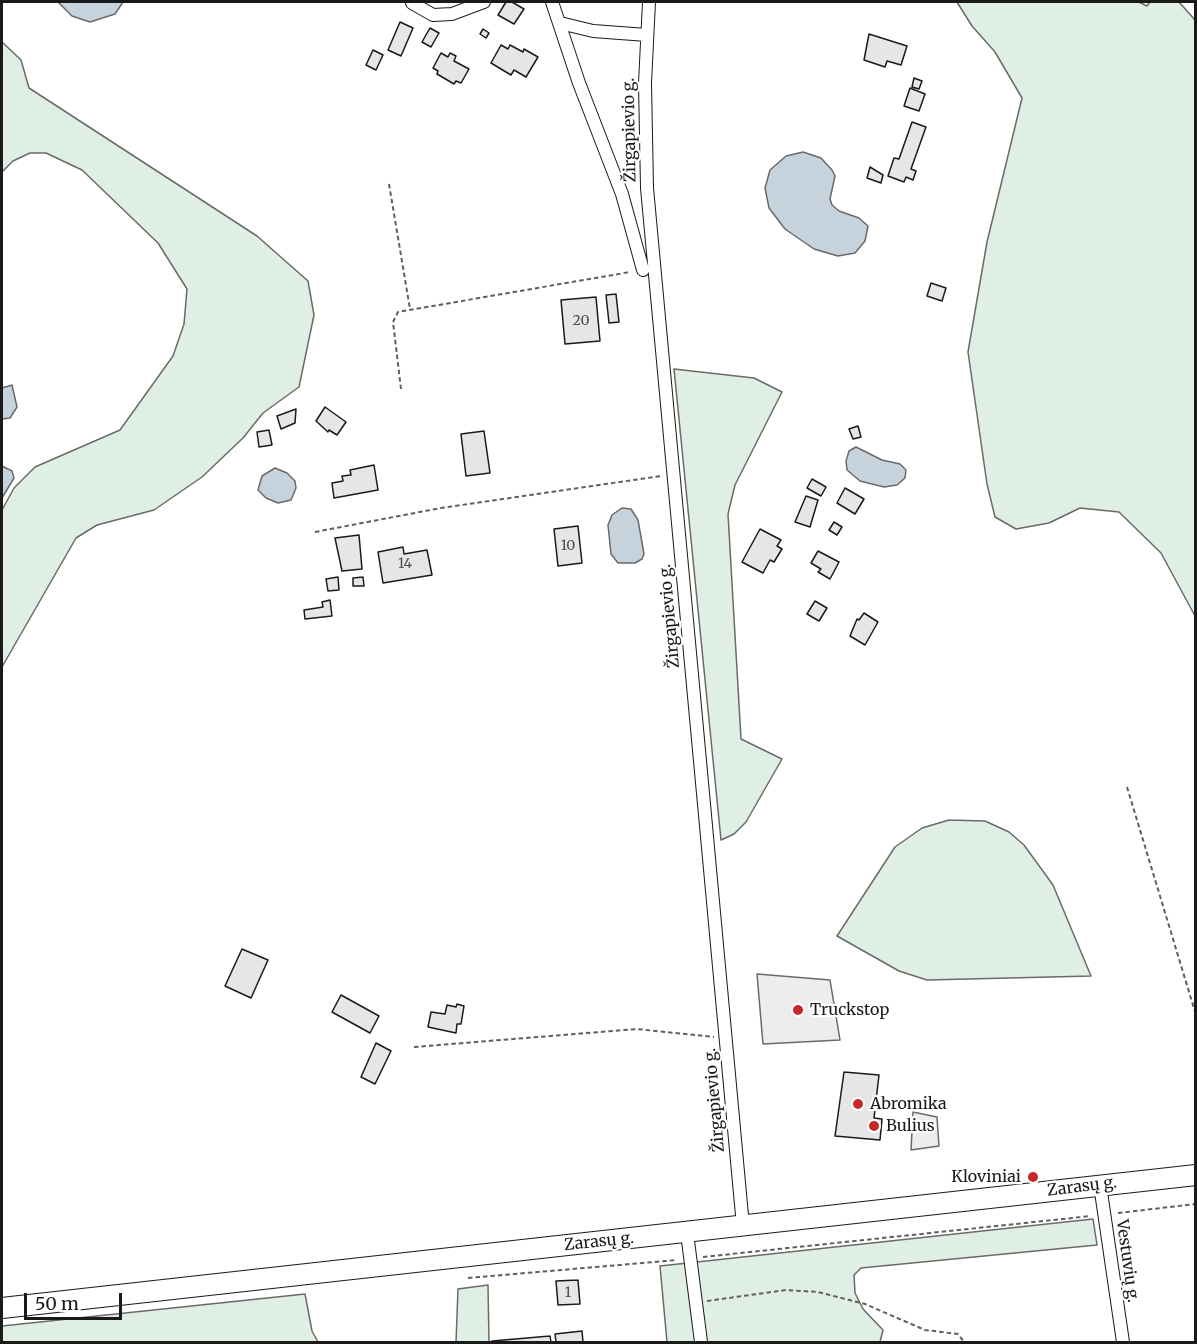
<!DOCTYPE html>
<html>
<head>
<meta charset="utf-8">
<style>
	body { margin:0 }
	#map { position:relative; width:1197px; height:1344px; overflow:hidden; background:#fff; font-family:Merriweather,serif }
	canvas { display:block }
	.frame { position:absolute; inset:0; border:3px solid #1a1a1a; pointer-events:none }
	.scale { position:absolute; left:24px; top:1293px; width:98px; height:27px; box-sizing:border-box; border:3px solid #1a1a1a; border-top:0; padding-left:8px; font-size:18px; line-height:21px; white-space:nowrap; color:#1a1a1a; -webkit-text-stroke:4px #fff; paint-order:stroke }
</style>
</head>
<body>
<div id="map">
<canvas width="1197" height="1344"></canvas>
<div class="frame"></div>
<div class="scale">50 m</div>
</div>
<script>
const ctx = document.querySelector('canvas').getContext('2d');
ctx.lineJoin = 'round';
function fill(path, color) {
  ctx.fillStyle = color;
  ctx.fill(path, 'evenodd');
}
function toPath(rows) {
  const path = new Path2D();
  for (const r of rows) {
    path.moveTo(r[0], r[1]);
    for (let i = 2; i < r.length; i += 2) path.lineTo(r[i], r[i + 1]);
  }
  return path;
}
function trace(path, color, width, dash) {
  ctx.strokeStyle = color;
  ctx.lineWidth = width;
  ctx.lineCap = dash ? 'butt' : 'round';
  ctx.setLineDash(dash || []);
  ctx.stroke(path);
}
function label(font, color, halo, rows, align = 'center') {
  ctx.font = font + ' Merriweather,serif';
  ctx.lineWidth = 4.5;
  ctx.setLineDash([]);
  ctx.textBaseline = 'middle';
  ctx.strokeStyle = halo;
  ctx.fillStyle = color;
  for (const [text, x, y, turn = 0] of rows) {
    ctx.save();
    ctx.translate(x, y);
    ctx.rotate((+turn || 0) * Math.PI / 180);
    ctx.textAlign = isNaN(turn) ? turn : align;
    if (halo) ctx.strokeText(text, 0, 0);
    ctx.fillText(text, 0, 0);
    ctx.restore();
  }
}
const green = toPath([
	[957,2,1139,2,1147,6,1150,2,1179,2,1195,20,1195,616,1161,553,1119,512,1080,508,1049,523,1016,529,995,517,987,484,968,352,987,242,1022,98,995,52,972,26,957,2],
	[2,42,21,60,29,88,257,236,308,281,314,315,299,387,263,413,243,438,202,477,154,510,97,525,76,538,2,667,2,510,14,488,35,467,120,430,173,356,184,324,187,289,158,243,82,170,46,153,30,153,13,161,2,172,2,42],
	[674,369,754,378,782,392,735,485,728,514,741,739,782,759,746,822,734,834,721,840,674,369],
	[949,820,985,821,1009,832,1024,845,1053,885,1091,976,927,980,899,971,837,936,895,847,922,828,949,820],
	[1093,1219,1097,1245,861,1268,854,1275,855,1293,863,1309,883,1330,880,1342,667,1342,660,1266,1093,1219],
	[488,1285,489,1342,456,1342,458,1289,488,1285],
	[305,1294,312,1331,318,1342,2,1342,2,1326,305,1294]
]);
const parking = toPath([
	[757,974,830,980,840,1040,763,1044,757,974],
	[913,1112,937,1117,939,1146,911,1150,913,1112]
]);
const water = toPath([
	[58,2,123,2,115,14,90,22,72,16,58,2],
	[803,152,821,158,832,170,835,176,830,199,832,205,839,211,859,218,868,226,865,241,855,253,838,256,814,249,785,229,769,208,765,188,770,170,786,156,803,152],
	[12,385,17,407,10,418,2,419,2,388,12,385],
	[856,447,882,460,900,464,906,470,905,478,897,485,884,487,860,481,847,470,846,461,849,451,856,447],
	[2,466,12,471,14,478,2,498,2,466],
	[275,468,287,473,295,481,296,488,291,500,278,503,266,498,258,490,262,476,275,468],
	[622,508,631,509,638,520,644,554,642,559,635,563,618,563,611,554,608,525,612,515,622,508]
]);
const building = toPath([
	[506,2,512,2,524,9,514,24,498,15,506,2],
	[400,22,413,28,401,56,388,50,400,22],
	[430,28,439,33,431,47,422,42,430,28],
	[483,29,489,33,486,38,480,34,483,29],
	[869,34,907,46,901,65,887,61,885,67,864,60,869,34],
	[501,45,508,49,510,45,523,52,524,49,538,57,526,77,514,70,511,75,491,63,501,45],
	[373,50,383,55,376,70,366,65,373,50],
	[441,53,448,57,450,53,456,56,454,61,469,69,461,83,456,81,454,84,437,74,438,71,433,68,441,53],
	[914,78,922,81,919,89,912,87,914,78],
	[910,88,925,94,919,111,904,106,910,88],
	[912,122,926,127,911,169,916,171,913,180,906,177,904,182,888,176,894,158,899,159,912,122],
	[870,167,883,175,881,183,867,178,870,167],
	[931,283,946,288,942,301,927,296,931,283],
	[616,294,619,322,609,323,606,295,616,294],
	[596,297,600,341,565,344,561,300,596,297],
	[325,407,346,422,337,435,329,430,328,432,316,421,325,407],
	[296,409,295,423,281,429,277,416,296,409],
	[858,426,861,437,853,439,849,429,858,426],
	[269,430,272,445,259,447,257,432,269,430],
	[484,431,490,473,466,476,461,434,484,431],
	[374,465,378,490,334,498,332,483,343,481,342,476,351,475,350,470,374,465],
	[812,479,826,487,821,496,807,488,812,479],
	[845,488,864,499,855,514,837,503,845,488],
	[806,496,818,500,810,527,795,522,806,496],
	[834,522,842,527,837,535,829,530,834,522],
	[578,526,582,563,558,566,554,529,578,526],
	[760,529,781,540,777,546,782,549,774,562,770,560,763,573,742,562,760,529],
	[359,535,362,569,342,571,335,538,359,535],
	[403,547,404,554,427,550,432,575,383,583,378,552,403,547],
	[818,551,839,562,830,579,818,572,821,569,811,563,818,551],
	[338,577,339,590,328,591,326,579,338,577],
	[363,577,364,586,353,586,353,578,363,577],
	[330,600,332,616,305,619,304,610,323,607,322,602,330,600],
	[815,601,827,608,819,621,807,614,815,601],
	[864,613,878,622,865,645,850,636,857,619,859,620,864,613],
	[242,949,268,960,251,998,225,986,242,949],
	[341,995,379,1016,370,1033,332,1012,341,995],
	[457,1004,464,1006,461,1024,457,1024,456,1033,428,1027,431,1012,445,1014,447,1005,456,1007,457,1004],
	[376,1043,391,1051,375,1084,361,1077,376,1043],
	[844,1072,879,1075,874,1118,882,1119,880,1140,835,1136,844,1072],
	[578,1280,580,1304,558,1305,556,1281,578,1280],
	[582,1331,583,1342,556,1342,555,1334,582,1331],
	[550,1336,551,1342,492,1342,492,1341,550,1336]
]);
const path = toPath([
	[389,184,410,309],
	[401,389,393,322,398,312,630,272],
	[315,532,441,508,661,476],
	[1127,787,1196,1015],
	[414,1047,637,1029,714,1037],
	[1118,1213,1196,1204],
	[703,1257,1091,1216],
	[468,1278,677,1260],
	[707,1301,786,1290,818,1292,865,1304,925,1330,958,1334,964,1342]
]);
const minor = toPath([
	[552,2,579,83,622,194,643,270],
	[649,2,645,83,647,188,743,1226],
	[412,3,433,15,452,14,484,2],
	[560,23,593,31,647,35],
	[1100,1185,1123,1342],
	[687,1233,701,1342]
]);
const trunk = toPath([
	[2,1308,1196,1175]
]);
const markers = [
	[798,1010,6,"#c62828"],
	[858,1104,6,"#c62828"],
	[874,1126,6,"#c62828"],
	[1033,1177,6,"#c62828"]
];
const numberNames = [
	["20",581,321],
	["10",568,546],
	["14",405,564],
	["1",568,1293]
];
const streetNames = [
	["Žirgapievio g.",630,130,-91],
	["Žirgapievio g.",670,616,-95],
	["Žirgapievio g.",715,1100,-95],
	["Zarasų g.",1082,1187,-7],
	["Zarasų g.",599,1242,-6],
	["Vestuvių g.",1127,1261,82]
];
const poiNames = [
	["Truckstop",810,1010],
	["Abromika",870,1104],
	["Bulius",886,1126],
	["Kloviniai",1021,1177,"right"]
];
fill(green, '#e0efe3');
trace(green, '#6a6a6a', 1.5);
fill(parking, '#ededed');
trace(parking, '#6a6a6a', 1.5);
fill(water, '#c6d2dc');
trace(water, '#6a6a6a', 1.5);
fill(building, '#e6e6e6');
trace(building, '#1a1a1a', 1.5);
trace(minor, '#1a1a1a', 14);
trace(trunk, '#1a1a1a', 22);
trace(path, '#5f5f5f', 2, [4.5, 3]);
trace(minor, '#fff', 12);
trace(trunk, '#fff', 20);
for (const [x, y, r, color] of markers) {
  const dot = new Path2D();
  dot.arc(x, y, r, 0, 2 * Math.PI);
  ctx.fillStyle = color;
  ctx.fill(dot);
  trace(dot, '#fff', 2);
}
label('14px', '#4d4d4d', null, numberNames);
label('16px', '#1a1a1a', '#fff', streetNames);
label('16px', '#1a1a1a', '#fff', poiNames, 'left');
</script>
</body>
</html>
